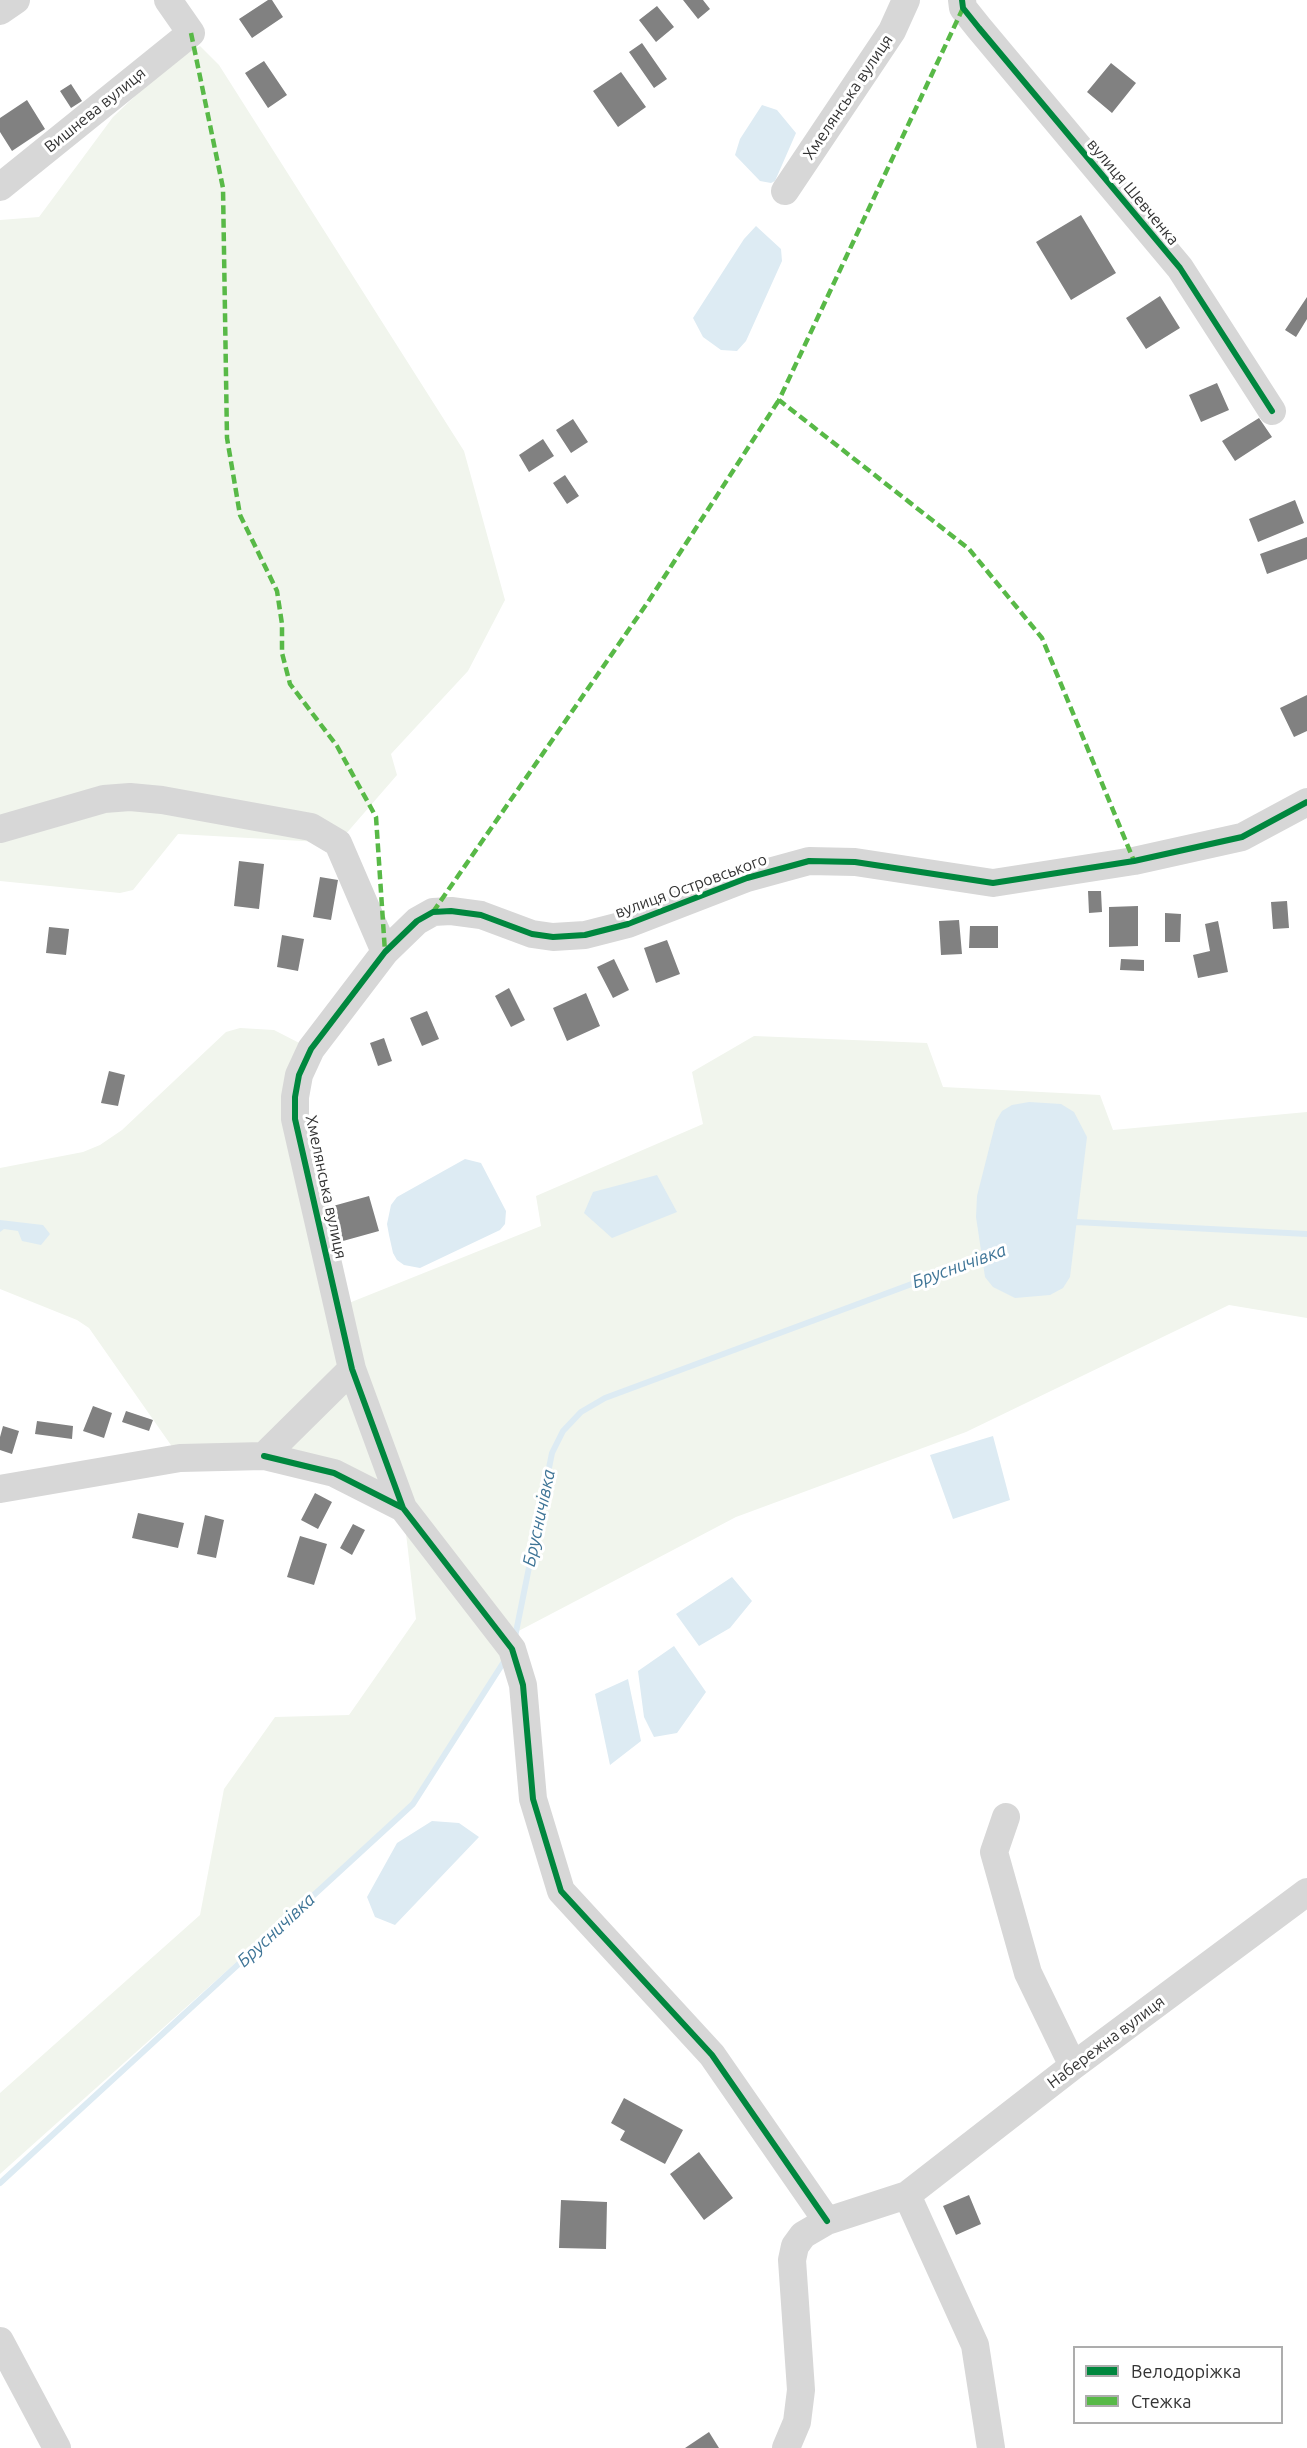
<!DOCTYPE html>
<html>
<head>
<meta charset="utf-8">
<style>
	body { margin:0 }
	#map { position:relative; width:1307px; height:2448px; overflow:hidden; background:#fff; font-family:Ubuntu,sans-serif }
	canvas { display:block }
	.legend { position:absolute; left:1073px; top:2346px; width:210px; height:78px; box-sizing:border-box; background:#fff; border:2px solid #adadad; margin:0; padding:8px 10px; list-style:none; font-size:18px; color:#333 }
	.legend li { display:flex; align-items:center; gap:12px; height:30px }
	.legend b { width:30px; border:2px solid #adadad }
</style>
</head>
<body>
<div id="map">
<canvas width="1307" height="2448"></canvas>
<ul class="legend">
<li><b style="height:8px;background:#00873e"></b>Велодоріжка</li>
<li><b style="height:8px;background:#58b947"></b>Стежка</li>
</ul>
</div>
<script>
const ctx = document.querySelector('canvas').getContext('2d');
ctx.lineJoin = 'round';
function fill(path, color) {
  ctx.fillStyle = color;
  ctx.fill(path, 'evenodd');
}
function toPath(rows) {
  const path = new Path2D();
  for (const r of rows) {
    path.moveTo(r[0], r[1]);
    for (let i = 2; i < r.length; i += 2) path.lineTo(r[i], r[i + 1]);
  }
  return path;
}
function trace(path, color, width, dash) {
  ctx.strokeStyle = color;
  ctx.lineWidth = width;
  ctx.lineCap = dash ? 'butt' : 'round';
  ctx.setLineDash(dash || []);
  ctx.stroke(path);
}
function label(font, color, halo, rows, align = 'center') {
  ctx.font = font + ' Ubuntu,sans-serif';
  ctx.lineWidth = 6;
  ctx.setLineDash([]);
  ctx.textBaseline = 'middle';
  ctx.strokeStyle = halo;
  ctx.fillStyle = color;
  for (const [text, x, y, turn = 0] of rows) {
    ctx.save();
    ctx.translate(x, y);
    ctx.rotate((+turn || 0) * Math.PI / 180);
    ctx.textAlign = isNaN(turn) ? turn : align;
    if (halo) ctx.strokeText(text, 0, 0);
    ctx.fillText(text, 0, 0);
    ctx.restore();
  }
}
const green = toPath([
	[200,46,219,65,464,451,505,600,468,671,391,754,397,775,338,843,178,834,133,890,120,893,0,881,0,220,39,217,113,117,174,59],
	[240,1028,274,1030,311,1049,299,1076,339,1307,541,1226,536,1196,703,1124,692,1072,754,1036,927,1043,943,1087,1100,1095,1113,1130,1307,1112,1307,1318,1229,1305,966,1432,736,1517,509,1636,512,1649,413,1804,0,2174,0,2093,200,1915,224,1789,275,1717,349,1715,416,1619,403,1508,334,1473,180,1458,89,1328,77,1320,0,1289,0,1168,83,1152,100,1145,122,1130,226,1032]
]);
const water = toPath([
	[762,105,777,110,796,133,775,181,771,183,760,181,735,155,740,139],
	[756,226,781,249,782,261,746,341,737,351,721,350,703,337,693,318,744,239],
	[1029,1102,1061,1104,1074,1112,1087,1137,1070,1277,1063,1288,1050,1295,1015,1298,993,1287,985,1277,976,1217,977,1196,996,1121,1002,1111,1012,1105],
	[465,1159,481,1163,506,1211,505,1224,500,1230,420,1268,404,1265,397,1260,393,1253,389,1235,387,1224,391,1205,397,1197],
	[657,1175,677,1212,612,1238,584,1213,593,1192],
	[0,1220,43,1225,50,1234,41,1245,22,1241,18,1231,4,1229,0,1232],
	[993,1436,1010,1500,953,1519,930,1455],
	[732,1577,752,1601,730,1628,699,1646,676,1614],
	[674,1646,706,1692,677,1733,654,1737,644,1717,638,1671],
	[628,1679,641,1741,610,1765,595,1694],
	[432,1821,459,1823,479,1837,395,1925,375,1917,367,1897,397,1843]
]);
const stream = toPath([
	[1069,1225,1076,1222,1307,1234],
	[515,1637,552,1453,563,1431,581,1412,605,1398,987,1256],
	[0,2183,413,1804,505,1660]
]);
const building = toPath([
	[268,0,272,0,283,17,252,38,239,19],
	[683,0,703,0,710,9,698,19],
	[657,6,674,27,656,42,639,20],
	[642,43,667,79,654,88,629,52],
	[264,61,287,95,268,108,245,73],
	[1111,63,1136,83,1112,113,1087,92],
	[621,72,646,107,618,127,593,91],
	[71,84,82,101,71,108,60,91],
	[27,100,45,129,12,151,0,132,0,118],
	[1081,215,1116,273,1071,300,1036,242],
	[1160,296,1180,328,1146,349,1126,318],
	[1307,297,1307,319,1296,337,1285,330],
	[1217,383,1229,410,1201,422,1189,395],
	[1259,418,1272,437,1235,461,1222,441],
	[573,419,588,442,571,453,556,430],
	[543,439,554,456,529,472,519,455],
	[565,475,579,496,567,504,553,483],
	[1295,500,1304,523,1258,542,1249,519],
	[1307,537,1307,559,1267,574,1260,554],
	[1307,695,1307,731,1294,737,1280,708],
	[239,861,264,864,259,909,234,906],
	[320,877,338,880,331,920,313,917],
	[1088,891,1101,891,1102,912,1089,913],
	[1287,901,1289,928,1273,929,1271,902],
	[1138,906,1138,946,1109,947,1109,907],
	[1165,913,1181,914,1180,942,1165,942],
	[959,920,962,954,941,955,939,921],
	[1218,921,1228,972,1198,978,1193,955,1210,951,1205,924],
	[970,926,998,926,998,948,969,948],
	[49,927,69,929,66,955,46,953],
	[282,935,304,939,298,971,277,967],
	[667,940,680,974,656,983,644,948],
	[614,959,629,990,613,998,597,967],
	[1121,959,1144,960,1144,971,1120,970],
	[509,988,525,1020,511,1027,495,996],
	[586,993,600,1026,567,1041,553,1008],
	[427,1011,439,1039,422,1046,410,1018],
	[384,1038,392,1061,378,1066,370,1043],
	[109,1071,125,1075,118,1106,101,1103],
	[369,1196,379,1231,343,1241,333,1206],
	[93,1406,112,1413,104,1438,83,1431],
	[126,1411,153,1420,149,1431,122,1422],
	[37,1421,73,1426,72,1439,35,1434],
	[3,1426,19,1431,12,1454,0,1450,0,1437],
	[315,1493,332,1502,318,1529,301,1520],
	[138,1513,184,1523,178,1548,132,1538],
	[205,1515,224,1520,216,1558,197,1554],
	[353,1524,365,1530,352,1555,340,1548],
	[300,1536,327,1544,314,1585,287,1577],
	[624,2098,683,2130,665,2164,620,2140,625,2131,611,2123],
	[699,2152,733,2198,704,2220,670,2174],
	[969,2195,981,2224,956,2235,943,2206],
	[561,2200,607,2202,606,2249,559,2248],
	[709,2432,719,2448,685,2448]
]);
const minor = toPath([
	[962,0,963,8,979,28,1180,268,1272,411],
	[0,11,16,0],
	[0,187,191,33,168,0],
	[785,191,892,31,906,0],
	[0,829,104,799,130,797,162,800,311,827,338,843,385,952],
	[264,1456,334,1473,403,1508,512,1649,523,1685,533,1799,561,1891,712,2055,827,2221],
	[0,1489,180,1458,264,1456,352,1369],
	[403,1508,352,1369,295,1119,295,1097,299,1075,311,1049,385,952,417,921,433,912,451,911,481,915,532,934,553,937,585,935,628,924,747,878,809,861,855,862,993,883,1134,861,1242,837,1307,802],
	[1006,1817,994,1852,1028,1973,1073,2066],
	[907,2195,975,2345,991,2448],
	[0,2341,57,2448],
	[786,2448,797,2422,801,2390,792,2260,795,2246,803,2235,827,2221,907,2195,1073,2066,1307,1892]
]);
const quiet = toPath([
	[963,8,779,400,969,549,1042,638,1134,861],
	[191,33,223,188,227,438,240,515,277,591,282,624,282,653,290,684,337,746,376,817,385,952],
	[433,912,648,602,779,400]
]);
const cycleway = toPath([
	[962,0,963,8,979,28,1180,268,1272,411],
	[264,1456,334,1473,403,1508,512,1649,523,1685,533,1799,561,1891,712,2055,827,2221],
	[403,1508,352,1369,295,1119,295,1097,299,1075,311,1049,385,952,417,921,433,912,451,911,481,915,532,934,553,937,585,935,628,924,747,878,809,861,855,862,993,883,1134,861,1242,837,1307,802]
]);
const streetNames = [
	["Хмелянська вулиця",848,97,-56],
	["Вишнева вулиця",95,110,-39],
	["вулиця Шевченка",1133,192,50],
	["вулиця Островського",691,886,-20],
	["Хмелянська вулиця",326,1187,78],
	["Набережна вулиця",1106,2042,-37]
];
const waterNames = [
	["Брусничівка",959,1266,-20],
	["Брусничівка",539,1518,-78],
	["Брусничівка",276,1930,-43]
];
fill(green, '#f1f5ed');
fill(water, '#ddebf3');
trace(stream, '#ddebf3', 6);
fill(building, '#818181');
trace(minor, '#d7d7d7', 28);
trace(quiet, '#58b947', 4.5, [9, 4.5]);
trace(cycleway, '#00873e', 6);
label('16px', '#333', '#fff', streetNames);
label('italic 18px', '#3f7597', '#fff', waterNames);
</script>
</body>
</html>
